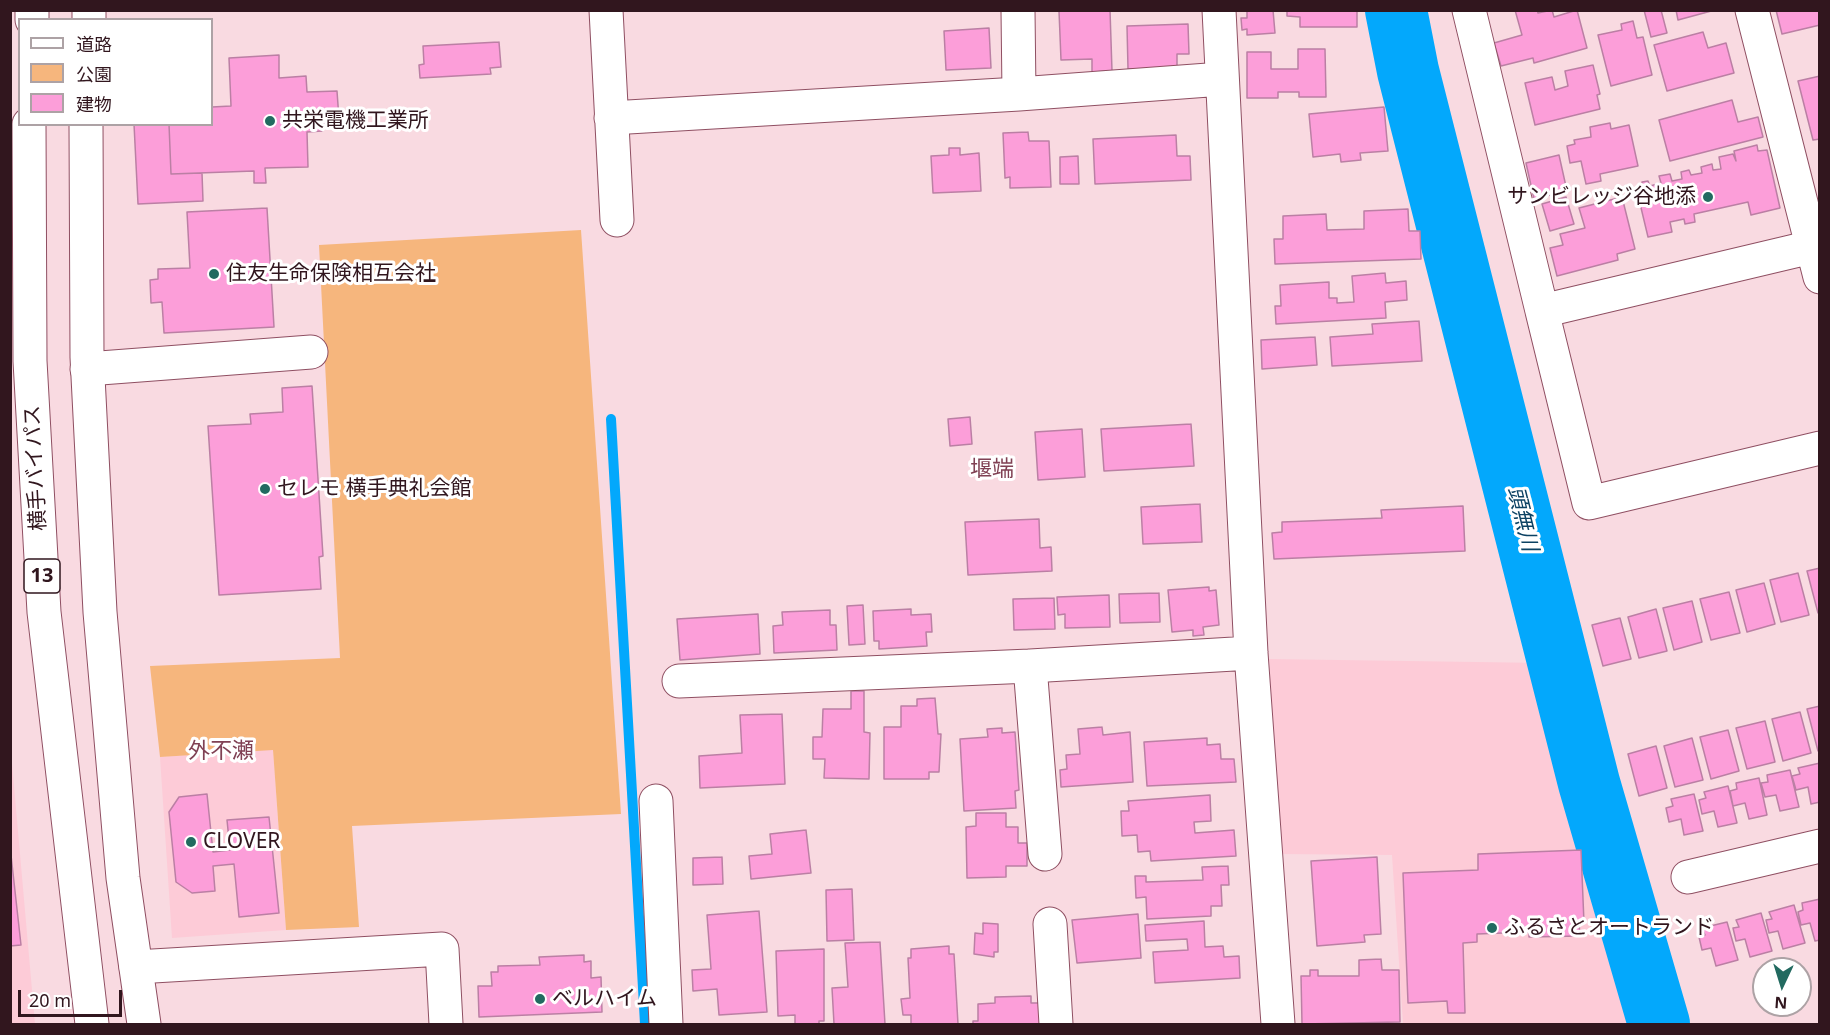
<!DOCTYPE html>
<html>
<head>
<meta charset="utf-8">
<style>
	body { margin:0 }
	#map { position:relative; width:1830px; height:1035px; overflow:hidden; background:#f9dae1; font-family:"Noto Sans","Noto Sans JP",sans-serif }
	canvas { display:block }
	.frame { position:absolute; inset:0; border:12px solid #31161e; pointer-events:none }
	.legend { position:absolute; left:18px; top:18px; width:195px; height:108px; box-sizing:border-box; background:#fff; border:2px solid #ada2a5; margin:0; padding:8px 10px; list-style:none; font-size:18px; color:#31161e }
	.legend li { display:flex; align-items:center; gap:12px; height:30px }
	.legend b { width:30px; border:2px solid #ada2a5 }
	.north { position:absolute; left:1752px; top:957px; width:60px; height:60px; box-sizing:border-box; background:#fff; border:2px solid #ada2a5; border-radius:50%; rotate:184deg; font-size:16px; font-weight:700; line-height:24px; text-align:center; color:#31161e }
	.north::after { content:''; display:block; margin:auto; width:21px; height:27px; background:#226a60; clip-path:polygon(50% 0,100% 100%,50% 72%,0 100%) }
	.scale { position:absolute; left:18px; top:990px; width:104px; height:27px; box-sizing:border-box; border:3px solid #31161e; border-top:0; padding-left:8px; font-size:18px; line-height:21px; white-space:nowrap; color:#31161e; -webkit-text-stroke:4px #fff; paint-order:stroke }
</style>
</head>
<body>
<div id="map">
<canvas width="1830" height="1035"></canvas>
<div class="frame"></div>
<ul class="legend">
<li><b style="height:8px;background:#fff"></b>道路</li>
<li><b style="height:16px;background:#f6b67d"></b>公園</li>
<li><b style="height:16px;background:#fc9ed9"></b>建物</li>
</ul>
<div class="north">N</div>
<div class="scale">20 m</div>
</div>
<script>
const ctx = document.querySelector('canvas').getContext('2d');
ctx.lineJoin = 'round';
function fill(path, color) {
  ctx.fillStyle = color;
  ctx.fill(path, 'evenodd');
}
function toPath(rows) {
  const path = new Path2D();
  for (const r of rows) {
    path.moveTo(r[0], r[1]);
    for (let i = 2; i < r.length; i += 2) path.lineTo(r[i], r[i + 1]);
  }
  return path;
}
function trace(path, color, width, dash) {
  ctx.strokeStyle = color;
  ctx.lineWidth = width;
  ctx.lineCap = dash ? 'butt' : 'round';
  ctx.setLineDash(dash || []);
  ctx.stroke(path);
}
function label(font, color, halo, rows, align = 'center') {
  ctx.font = font + ' "Noto Sans","Noto Sans JP",sans-serif';
  ctx.lineWidth = 6;
  ctx.setLineDash([]);
  ctx.textBaseline = 'middle';
  ctx.strokeStyle = halo;
  ctx.fillStyle = color;
  for (const [text, x, y, turn = 0] of rows) {
    ctx.save();
    ctx.translate(x, y);
    ctx.rotate((+turn || 0) * Math.PI / 180);
    ctx.textAlign = isNaN(turn) ? turn : align;
    if (halo) ctx.strokeText(text, 0, 0);
    ctx.fillText(text, 0, 0);
    ctx.restore();
  }
}
const built = toPath([
	[1269,659,1545,663,1641,1024,1403,1024,1392,855,1278,854],
	[273,749,286,930,172,938,160,757],
	[11,752,35,1024,11,1024]
]);
const green = toPath([
	[581,230,621,814,352,826,359,927,286,930,273,750,160,757,150,666,340,658,319,245]
]);
const stream = toPath([
	[611,419,645,1024]
]);
const river = toPath([
	[1396,10,1408,71,1589,783,1659,1024]
]);
const building = toPath([
	[1110,10,1112,71,1092,72,1092,59,1061,60,1059,11,1110,10],
	[1247,10,1273,10,1275,33,1247,35,1247,29,1242,30,1241,18,1247,18,1247,10],
	[1287,10,1357,10,1357,27,1300,27,1300,17,1287,16,1287,10],
	[1515,10,1537,10,1538,13,1552,10,1554,17,1577,10,1587,48,1534,63,1533,58,1501,66,1494,43,1522,35,1515,10],
	[1644,10,1661,10,1667,33,1651,37,1644,10],
	[1676,10,1715,10,1678,20,1676,10],
	[1776,10,1820,10,1820,25,1782,34,1776,10],
	[1633,21,1637,38,1643,37,1652,75,1611,86,1598,35,1622,30,1621,24,1633,21],
	[1188,24,1189,54,1177,54,1177,68,1128,69,1127,26,1188,24],
	[989,28,991,68,946,70,944,31,989,28],
	[1703,32,1708,48,1726,43,1734,73,1667,91,1654,45,1703,32],
	[499,42,501,67,490,68,491,74,420,78,419,65,424,64,423,46,499,42],
	[1298,49,1325,49,1326,97,1299,97,1299,92,1278,92,1278,98,1247,98,1247,52,1271,52,1271,69,1298,69,1298,49],
	[279,55,279,78,306,76,307,92,337,91,339,119,329,119,329,123,322,124,322,131,307,132,308,167,265,168,266,183,254,183,254,171,171,174,169,124,212,124,212,107,231,106,229,58,279,55],
	[1593,65,1600,94,1597,95,1600,109,1535,125,1525,83,1552,77,1555,90,1568,86,1565,71,1593,65],
	[1820,76,1820,139,1813,140,1798,81,1820,76],
	[1732,100,1738,122,1758,117,1763,137,1670,161,1659,120,1732,100],
	[1384,107,1388,151,1360,153,1361,160,1341,162,1340,154,1313,157,1309,114,1384,107],
	[1610,123,1611,129,1629,125,1638,166,1600,174,1601,181,1586,184,1581,161,1570,163,1567,146,1575,144,1574,140,1591,137,1590,127,1610,123],
	[134,124,169,124,171,174,202,173,203,201,138,204,134,124],
	[1028,132,1029,141,1049,141,1051,187,1010,188,1010,177,1005,178,1003,133,1028,132],
	[1176,135,1177,156,1190,156,1191,180,1095,184,1093,139,1176,135],
	[1757,145,1758,151,1767,150,1780,208,1751,215,1748,202,1694,214,1695,222,1685,224,1684,219,1670,222,1672,232,1648,237,1637,191,1643,190,1642,182,1648,181,1650,186,1661,183,1659,176,1670,174,1672,181,1682,179,1681,172,1689,170,1691,175,1702,173,1701,167,1712,164,1713,170,1721,169,1719,157,1733,154,1736,161,1734,151,1757,145],
	[949,148,960,148,960,155,979,153,981,191,933,193,931,156,949,155,949,148],
	[1559,155,1567,191,1534,199,1526,163,1559,155],
	[1078,156,1079,184,1060,184,1060,157,1078,156],
	[1566,197,1574,224,1550,231,1542,204,1566,197],
	[1622,197,1635,249,1617,254,1618,260,1557,276,1550,248,1563,245,1560,234,1585,228,1579,208,1622,197],
	[267,208,274,327,164,333,162,302,151,303,150,280,158,279,158,269,190,268,187,212,267,208],
	[1408,209,1409,231,1420,231,1421,259,1275,264,1274,239,1283,239,1283,216,1326,214,1327,230,1364,229,1364,211,1408,209],
	[1385,273,1386,283,1406,281,1407,300,1385,302,1386,318,1276,324,1275,306,1281,306,1280,285,1329,282,1329,298,1337,298,1337,303,1354,302,1352,276,1385,273],
	[1419,321,1422,361,1332,366,1330,337,1373,334,1372,324,1419,321],
	[1315,337,1317,365,1262,369,1261,340,1315,337],
	[312,386,323,556,319,557,321,589,219,595,208,426,251,424,250,414,283,412,282,388,312,386],
	[970,417,972,444,950,446,948,419,970,417],
	[1191,424,1194,466,1104,471,1101,429,1191,424],
	[1082,429,1085,477,1038,480,1035,432,1082,429],
	[1200,504,1202,542,1143,544,1141,507,1200,504],
	[1463,506,1465,551,1274,559,1272,533,1282,532,1282,522,1382,518,1381,510,1463,506],
	[1039,519,1040,548,1051,547,1052,571,968,575,965,522,1039,519],
	[1820,568,1820,612,1818,613,1807,571,1820,568],
	[1798,573,1809,615,1781,622,1770,580,1798,573],
	[1764,583,1775,624,1747,632,1736,590,1764,583],
	[1209,587,1209,591,1216,590,1219,625,1203,627,1204,635,1193,636,1193,630,1172,632,1168,590,1209,587],
	[1729,592,1740,633,1711,640,1700,599,1729,592],
	[1159,593,1160,622,1120,623,1119,594,1159,593],
	[1109,595,1110,627,1065,628,1065,614,1058,615,1057,597,1109,595],
	[1054,598,1055,629,1014,630,1013,599,1054,598],
	[1692,601,1702,642,1674,650,1663,608,1692,601],
	[863,605,865,644,849,645,847,606,863,605],
	[911,609,911,615,931,614,932,632,926,632,927,646,879,649,879,641,874,641,873,611,911,609],
	[1656,609,1667,651,1639,658,1628,617,1656,609],
	[830,610,830,625,836,625,837,650,774,653,773,626,783,625,782,612,830,610],
	[758,614,760,654,680,660,677,619,758,614],
	[1620,618,1631,659,1603,666,1592,625,1620,618],
	[851,691,864,691,864,732,870,733,869,779,824,778,825,759,813,759,813,737,822,737,823,709,851,709,851,691],
	[935,698,938,734,941,734,939,772,929,772,929,779,884,779,884,727,901,727,901,706,917,706,917,699,935,698],
	[1820,706,1820,750,1818,751,1807,709,1820,706],
	[1800,712,1811,753,1783,761,1772,719,1800,712],
	[782,714,785,784,700,788,699,756,742,753,740,715,782,714],
	[1765,721,1775,762,1747,769,1736,728,1765,721],
	[1102,727,1103,735,1130,732,1133,782,1061,787,1060,770,1067,769,1066,755,1080,754,1078,729,1102,727],
	[1002,728,1002,733,1015,732,1019,790,1015,791,1016,808,964,811,960,739,988,737,987,729,1002,728],
	[1728,730,1739,771,1711,779,1700,737,1728,730],
	[1207,738,1207,745,1220,744,1221,759,1234,759,1236,782,1147,786,1144,742,1207,738],
	[1692,738,1703,780,1675,787,1664,746,1692,738],
	[1656,746,1667,788,1639,796,1628,754,1656,746],
	[1820,763,1820,802,1811,804,1808,787,1796,790,1792,776,1800,774,1798,768,1820,763],
	[1790,770,1799,807,1780,811,1776,795,1765,797,1761,783,1768,782,1767,775,1790,770],
	[1759,778,1767,815,1749,819,1745,803,1733,806,1730,791,1737,789,1736,783,1759,778],
	[1728,786,1737,823,1718,827,1714,811,1702,814,1699,800,1706,798,1704,792,1728,786],
	[207,794,213,852,230,850,227,820,269,817,279,913,239,917,234,864,213,866,215,891,192,893,176,882,169,812,179,797,207,794],
	[1694,794,1703,831,1684,835,1681,819,1669,822,1666,808,1673,806,1671,799,1694,794],
	[1210,795,1211,821,1194,822,1195,833,1234,830,1236,856,1151,861,1150,851,1138,852,1137,835,1122,836,1121,811,1129,811,1128,801,1210,795],
	[976,813,1006,813,1006,827,1018,827,1018,843,1027,843,1027,866,1006,866,1006,877,967,878,966,827,976,826,976,813],
	[806,830,811,873,751,879,749,856,772,854,770,834,806,830],
	[10,846,21,945,10,946,10,846],
	[1581,850,1584,923,1579,923,1580,936,1529,937,1529,932,1477,934,1477,942,1463,943,1465,1013,1448,1013,1447,1001,1408,1003,1403,873,1478,870,1478,854,1581,850],
	[722,857,723,884,693,885,693,858,722,857],
	[1377,857,1381,934,1364,935,1365,942,1317,946,1311,861,1377,857],
	[1228,866,1229,885,1221,885,1222,906,1211,906,1211,916,1147,919,1146,897,1136,898,1135,876,1146,876,1146,882,1203,880,1202,867,1228,866],
	[852,889,854,940,827,941,826,890,852,889],
	[1820,899,1820,940,1815,941,1810,923,1801,925,1798,912,1803,910,1802,903,1820,899],
	[1794,905,1805,943,1783,949,1778,931,1769,933,1766,920,1772,919,1769,912,1794,905],
	[759,911,767,1012,719,1015,717,989,693,991,692,970,711,969,707,915,759,911],
	[1761,913,1772,951,1750,957,1745,939,1736,941,1733,928,1739,927,1736,920,1761,913],
	[1138,914,1141,958,1077,963,1072,920,1138,914],
	[1204,921,1205,947,1223,946,1224,957,1239,956,1240,978,1155,983,1153,952,1188,950,1187,939,1146,941,1145,925,1204,921],
	[1727,922,1738,960,1716,966,1711,948,1702,950,1699,937,1705,935,1702,928,1727,922],
	[983,923,998,924,998,952,994,952,994,957,974,954,975,933,983,934,983,923],
	[880,942,885,1024,834,1024,832,988,848,987,845,943,880,942],
	[949,946,949,954,954,954,958,1024,911,1024,911,1015,903,1015,901,999,910,998,908,958,911,958,911,949,949,946],
	[824,949,824,1021,819,1021,819,1024,795,1024,795,1015,778,1016,776,951,824,949],
	[584,955,584,962,591,961,591,978,601,977,602,1012,479,1017,478,986,492,986,491,972,498,972,498,966,540,965,539,957,584,955],
	[1381,959,1382,970,1399,970,1400,1022,1302,1024,1301,976,1310,976,1310,970,1318,970,1318,976,1359,976,1359,960,1381,959],
	[1031,996,1031,1003,1039,1003,1040,1024,973,1024,973,1021,978,1021,978,1004,995,1003,995,997,1031,996]
]);
const minor = toPath([
	[606,10,617,220],
	[1018,10,1019,94],
	[1219,10,1251,653,1278,1024],
	[1469,10,1542,311,1820,245],
	[1752,10,1820,277],
	[611,118,1019,94,1222,79],
	[1542,311,1589,503,1820,448],
	[87,369,311,352],
	[1030,666,1045,854],
	[679,681,1030,666,1251,653],
	[656,801,666,1024],
	[1688,877,1820,846],
	[1050,924,1056,1024],
	[136,967,442,949,446,1024]
]);
const trunk = toPath([
	[32,20,32,10],
	[89,20,89,10],
	[29,124,30,361,44,612,92,1024],
	[86,124,87,357,100,612,123,878,144,1024]
]);
const markers = [
	[270,121,6,"#226a60"],
	[1708,197,6,"#226a60"],
	[214,274,6,"#226a60"],
	[265,489,6,"#226a60"],
	[191,842,6,"#226a60"],
	[1492,928,6,"#226a60"],
	[540,999,6,"#226a60"]
];
const shields = [
	[42,576,36]
];
const shieldNames = [
	["13",42,576]
];
const poiNames = [
	["共栄電機工業所",282,121],
	["サンビレッジ谷地添",1696,197,"right"],
	["住友生命保険相互会社",226,274],
	["セレモ 横手典礼会館",277,489],
	["CLOVER",203,842],
	["ふるさとオートランド",1504,928],
	["ベルハイム",552,999]
];
const streetNames = [
	["横手バイパス",36,468,-93]
];
const neighbourhoodNames = [
	["堰端",992,470],
	["外不瀬",221,752]
];
const waterNames = [
	["頭無川",1522,519,76]
];
fill(built, '#fdcbd7');
fill(green, '#f6b67d');
trace(stream, '#03a8fc', 10);
trace(river, '#03a8fc', 62);
fill(building, '#fc9ed9');
trace(building, '#bb7fa4', 1.5);
trace(minor, '#8f4f62', 35);
trace(trunk, '#8f4f62', 35);
trace(minor, '#fff', 33);
trace(trunk, '#fff', 33);
for (const [x, y, r, color] of markers) {
  const dot = new Path2D();
  dot.arc(x, y, r, 0, 2 * Math.PI);
  ctx.fillStyle = color;
  ctx.fill(dot);
  trace(dot, '#fff', 2);
}
for (const [x, y, w] of shields) {
  const box = new Path2D();
  box.roundRect(x - w / 2, y - 17, w, 34, 4.5);
  ctx.fillStyle = '#fff';
  ctx.fill(box);
  trace(box, '#31161e', 1.5);
}
label('bold 20px', '#31161e', null, shieldNames);
label('21px', '#31161e', '#fff', poiNames, 'left');
label('21px', '#31161e', '#fff', streetNames);
label('22px', '#804154', '#fff', neighbourhoodNames);
label('italic 22px', '#0c4263', '#fff', waterNames);
</script>
</body>
</html>
